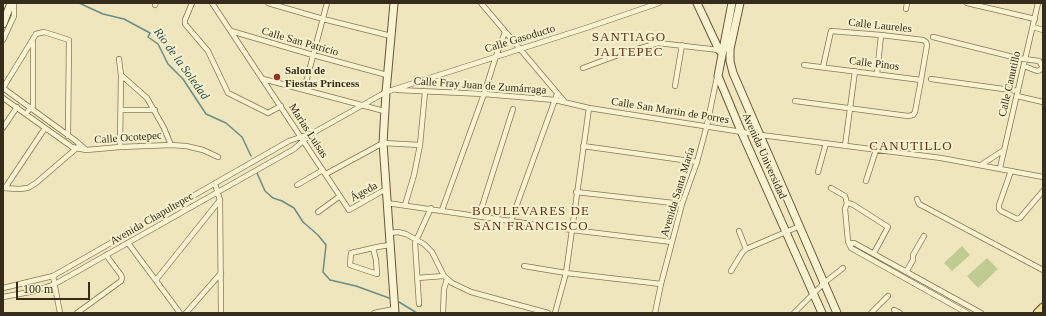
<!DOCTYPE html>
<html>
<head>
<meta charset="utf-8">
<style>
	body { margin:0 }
	#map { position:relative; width:1046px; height:316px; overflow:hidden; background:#efe6be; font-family:"Times New Roman",serif }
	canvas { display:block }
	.frame { position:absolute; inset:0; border:4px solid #362c1b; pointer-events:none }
	.scale { position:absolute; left:16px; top:282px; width:74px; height:18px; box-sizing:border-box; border:2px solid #362c1b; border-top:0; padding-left:5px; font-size:12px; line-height:14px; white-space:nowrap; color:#362c1b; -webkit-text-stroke:3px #f6f0cd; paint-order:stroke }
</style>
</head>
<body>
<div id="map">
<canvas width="1046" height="316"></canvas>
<div class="frame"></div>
<div class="scale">100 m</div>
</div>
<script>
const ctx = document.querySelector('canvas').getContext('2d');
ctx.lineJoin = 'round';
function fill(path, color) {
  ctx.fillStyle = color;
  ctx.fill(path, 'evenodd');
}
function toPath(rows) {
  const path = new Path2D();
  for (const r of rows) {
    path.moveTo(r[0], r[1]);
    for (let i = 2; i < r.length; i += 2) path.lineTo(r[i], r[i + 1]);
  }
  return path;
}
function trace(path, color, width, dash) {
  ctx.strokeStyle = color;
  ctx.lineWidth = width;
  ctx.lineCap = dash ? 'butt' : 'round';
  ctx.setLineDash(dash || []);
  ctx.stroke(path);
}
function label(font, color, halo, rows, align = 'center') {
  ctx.font = font + ' "Times New Roman",serif';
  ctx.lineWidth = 4;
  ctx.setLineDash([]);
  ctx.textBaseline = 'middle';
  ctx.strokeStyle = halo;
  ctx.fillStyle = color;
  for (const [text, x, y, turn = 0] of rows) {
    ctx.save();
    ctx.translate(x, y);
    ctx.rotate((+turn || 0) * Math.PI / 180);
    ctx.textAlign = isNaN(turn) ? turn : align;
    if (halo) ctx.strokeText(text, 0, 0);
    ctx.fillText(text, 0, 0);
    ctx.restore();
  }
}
const green = toPath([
	[962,246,970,255,952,271,944,263],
	[987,258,998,269,978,288,967,276]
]);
const stream = toPath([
	[79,3,103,14,124,19,150,33,148,37,158,44,168,64,183,79,206,114,226,123,242,137,251,156],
	[257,173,265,191,273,198,282,201,294,208,303,222,318,235,326,245,323,272,330,280,356,286,389,298],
	[399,302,417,313]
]);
const street = toPath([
	[192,3,185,20,185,24,208,51,228,93,268,113,281,106],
	[212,3,349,210,386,189],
	[268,3,323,19,391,36],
	[481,3,564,101],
	[967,3,1035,19],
	[155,5,156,3],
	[906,9,907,3],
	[1033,27,1043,30],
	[231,31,313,55,387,75],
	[933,37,1017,58,1039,61,1043,67],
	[3,40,14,16,14,3],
	[119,59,121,75,120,147],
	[804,65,921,80],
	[1024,66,1037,71,1040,70,1043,67],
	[583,68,621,54,658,43,719,50],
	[877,74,881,35],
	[121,75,147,98,164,128,171,145],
	[263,79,384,111],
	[931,79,1018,91],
	[675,86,682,45],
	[3,88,36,34,44,32,69,40,68,136],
	[3,88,76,141,85,149],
	[304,90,327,3],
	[397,90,484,94,555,100,589,108,761,135,941,158,1043,177],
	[1017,96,1043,102],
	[3,98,72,147,76,148,86,150,120,147,171,145,186,146,203,150,218,157],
	[795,101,908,116,913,115,915,112,921,80,927,45,926,42,923,40,881,35,831,31,823,67],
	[121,110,155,110],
	[28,111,33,106,33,42],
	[3,128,17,107],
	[583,146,697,162],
	[845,146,855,71],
	[981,165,1004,150],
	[1000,168,1038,3],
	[1011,171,999,205,999,209,1001,211,1017,219,1020,218,1043,191],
	[818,172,826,143],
	[326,174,383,143,420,145],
	[866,181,876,150],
	[215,184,220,200,221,313],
	[297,185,323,170],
	[3,188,19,189,28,188,36,183,78,147],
	[5,188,45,128],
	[831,188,845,196,847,203],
	[576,192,682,204],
	[917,199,919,204,1043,270],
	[387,203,572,230,672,242],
	[847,203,845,209,848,241,851,248,967,313],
	[847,203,852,204,888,227,874,253],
	[405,205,414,175,420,145,425,92],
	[442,210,484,94,496,56,505,32],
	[318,212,340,196],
	[479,216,513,109],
	[511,221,557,94],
	[739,231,746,249],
	[390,233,398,232,406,234,424,244,432,252,444,276,452,283,471,292,548,313],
	[128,243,180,313],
	[849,244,854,243,981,313],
	[373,248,376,260,377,274,350,265,351,253,373,248,377,247,390,245],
	[524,266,566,273,661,284],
	[731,271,742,253,746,249,800,226],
	[906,272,913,260,913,255,924,236],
	[53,276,60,313],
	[417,278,444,276],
	[156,280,220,200],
	[3,288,53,276,289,141,309,134],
	[3,297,35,291,55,284,294,149,311,134,386,92,586,28,659,3],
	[419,304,415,243,431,208],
	[894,310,900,313],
	[77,313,121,281,122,278,121,275,106,255],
	[186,313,221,273],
	[374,313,394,309],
	[443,313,444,289,447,279],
	[555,313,566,273,589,108],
	[655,313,661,284,682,204,697,162,707,125,717,77],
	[794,313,824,283,843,268],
	[871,313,888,296]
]);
const secondary = toPath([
	[394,3,386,92,383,143,395,313],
	[697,3,719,50,722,53],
	[732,3,718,76,741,131,822,313],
	[740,3,730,49,730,61,733,73,837,313],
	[3,24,11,3]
]);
const primary = toPath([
	[1037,313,1043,307]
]);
const markers = [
	[277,77,4,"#973325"]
];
const streetNames = [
	["Calle Laureles",880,26,6],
	["Calle Gasoducto",520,39,-17],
	["Calle San Patricio",300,42,16],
	["Calle Pinos",874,64,7],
	["Calle Canutillo",1010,84,-77],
	["Calle Fray Juan de Zumárraga",480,86,4],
	["Calle San Martin de Porres",670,111,9],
	["Marias Luisas",308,131,57],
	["Calle Ocotepec",128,138,-4],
	["Avenida Universidad",764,156,66],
	["Ágeda",364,192,-29],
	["Avenida Santa María",678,192,-73],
	["Avenida Chapultepec",152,219,-30]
];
const poiNames = [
	["Salon de",285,71],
	["Fiestas Princess",285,84]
];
const waterNames = [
	["Rio de la Soledad",181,64,54]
];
const quarterNames = [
	["SANTIAGO",629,38],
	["JALTEPEC",629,53],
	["CANUTILLO",911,147],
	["BOULEVARES DE",531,212],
	["SAN FRANCISCO",531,227]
];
fill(green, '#becc92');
trace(stream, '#698d89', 1.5);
trace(street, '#877756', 6);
trace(secondary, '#68573a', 9);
trace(primary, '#54442b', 9);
trace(street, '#f9f3d1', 4.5);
trace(secondary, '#f9f3d1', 7);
trace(primary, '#f4e393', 7);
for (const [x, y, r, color] of markers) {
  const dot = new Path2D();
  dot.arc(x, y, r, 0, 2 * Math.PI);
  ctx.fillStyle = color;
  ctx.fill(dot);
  trace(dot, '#f6f0cd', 1.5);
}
label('11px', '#362c1b', '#f6f0cd', streetNames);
label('bold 11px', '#362c1b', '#f6f0cd', poiNames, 'left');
label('italic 12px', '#2a5356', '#f6f0cd', waterNames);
ctx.letterSpacing = '1px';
label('13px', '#63331a', '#f6f0cd', quarterNames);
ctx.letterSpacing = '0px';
</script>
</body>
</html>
